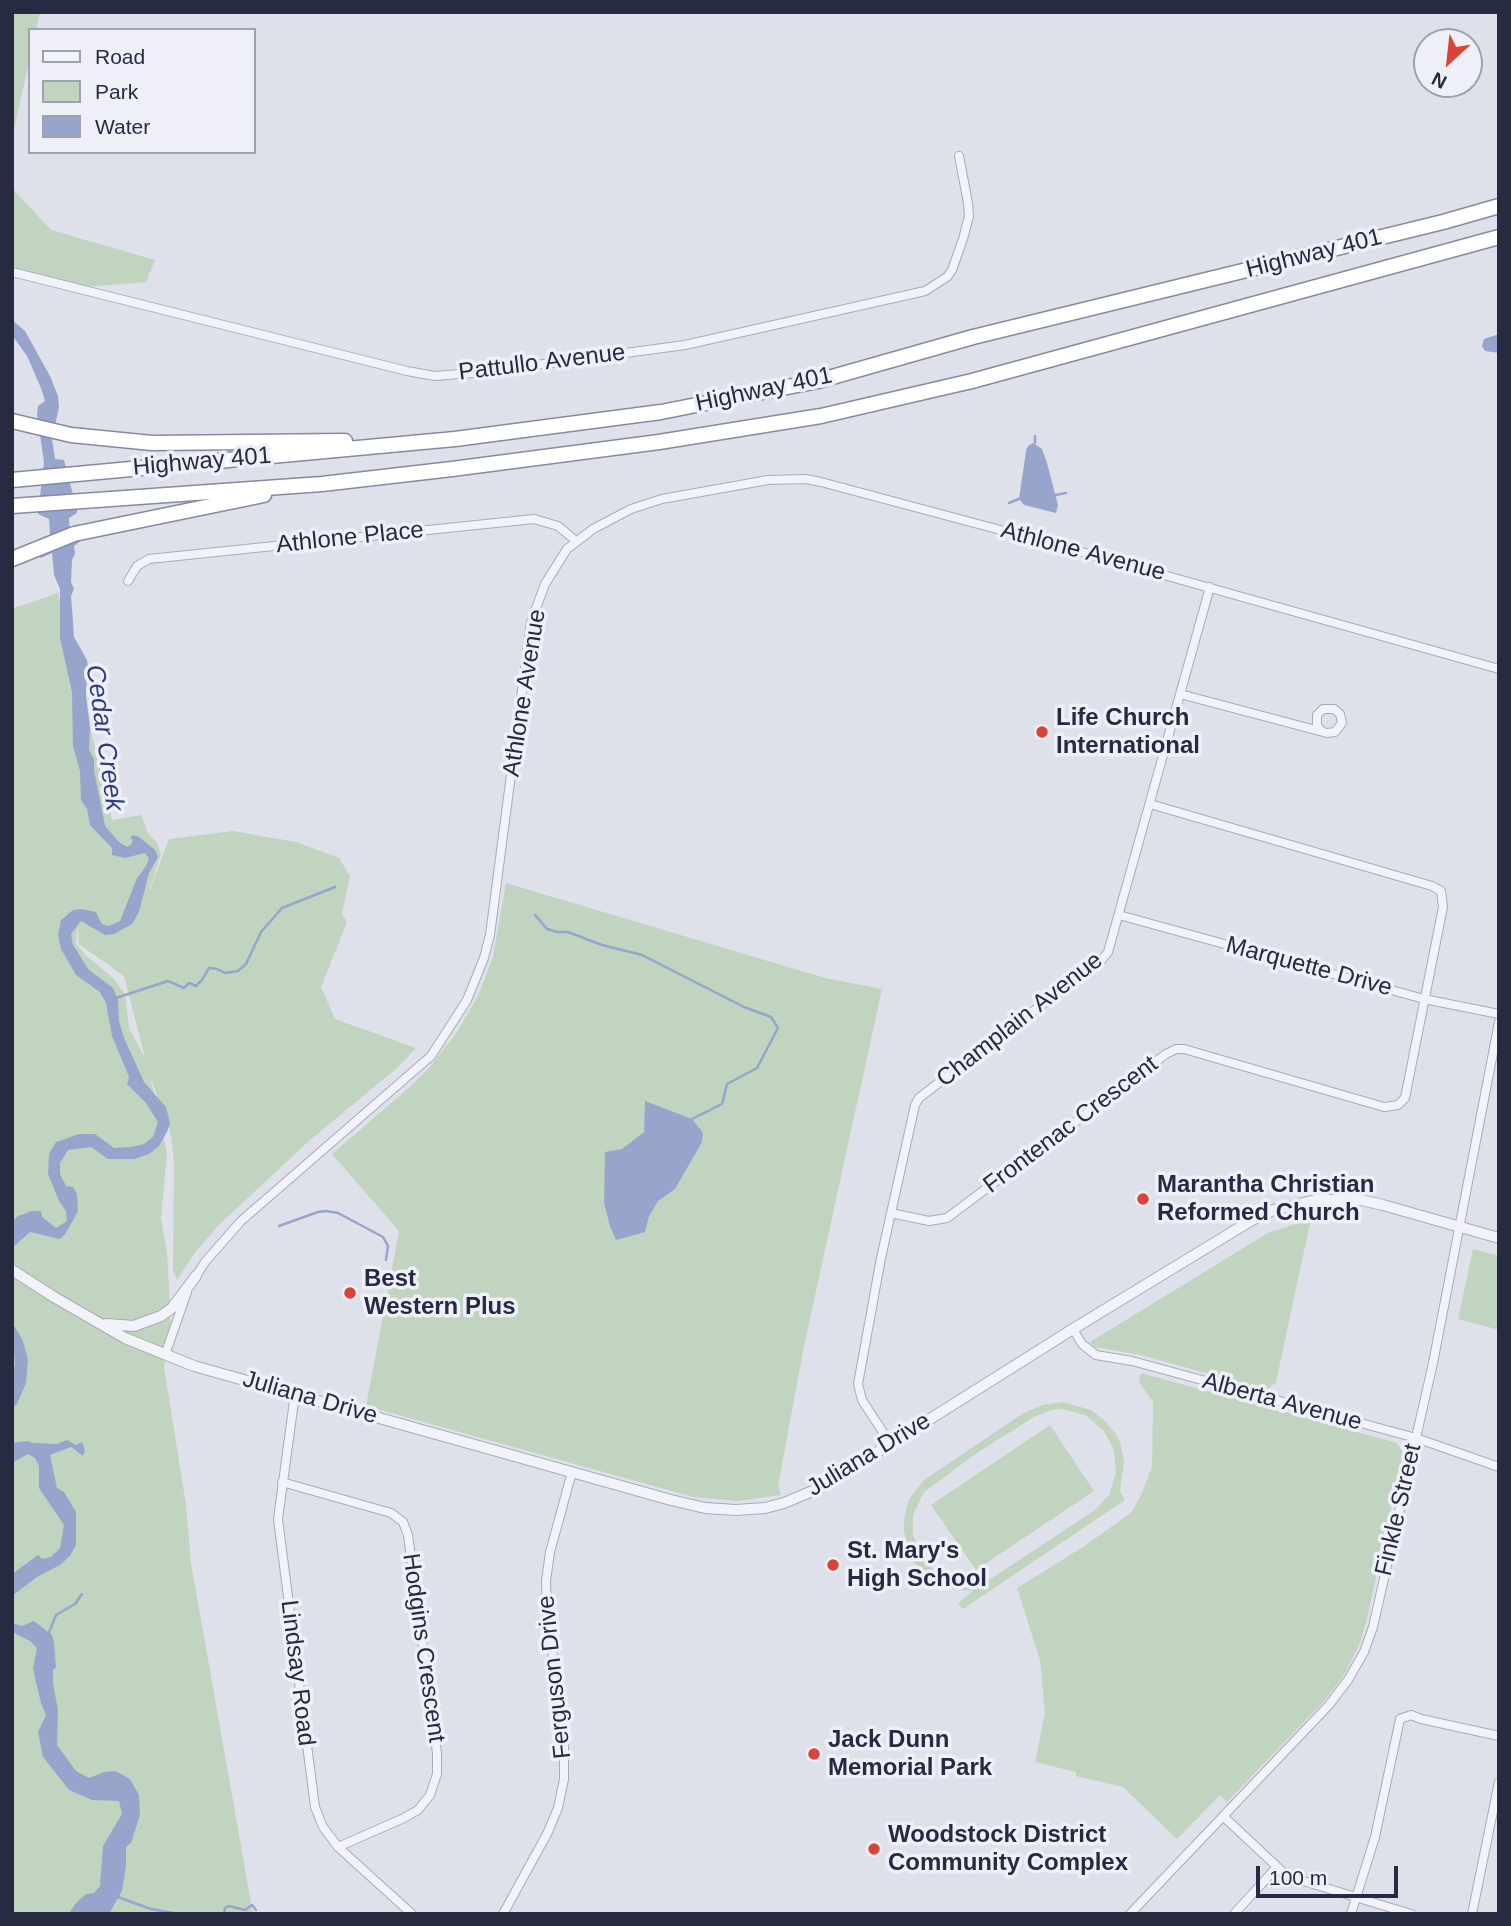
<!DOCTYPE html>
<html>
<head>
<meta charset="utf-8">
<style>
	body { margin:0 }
	#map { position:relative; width:1511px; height:1926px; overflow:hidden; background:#dfe1ea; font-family:Arial,sans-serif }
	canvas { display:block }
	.frame { position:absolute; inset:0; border:14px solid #262b42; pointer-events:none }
	.legend { position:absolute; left:28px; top:28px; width:228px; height:126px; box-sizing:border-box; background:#eff0f7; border:2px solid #9fa1af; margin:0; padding:9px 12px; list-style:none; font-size:21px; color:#262b42 }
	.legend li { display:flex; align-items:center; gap:14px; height:35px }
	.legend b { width:35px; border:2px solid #9fa1af }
	.north { position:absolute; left:1413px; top:28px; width:70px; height:70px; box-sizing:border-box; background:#eff0f7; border:2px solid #9fa1af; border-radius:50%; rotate:207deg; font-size:19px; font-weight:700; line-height:28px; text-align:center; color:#262b42 }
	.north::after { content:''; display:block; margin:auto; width:24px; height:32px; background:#d94439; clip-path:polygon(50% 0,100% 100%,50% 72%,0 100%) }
	.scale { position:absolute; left:1256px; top:1866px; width:142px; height:32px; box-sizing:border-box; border:4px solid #262b42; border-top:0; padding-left:9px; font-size:21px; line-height:24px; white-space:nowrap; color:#262b42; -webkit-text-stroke:5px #eff0f7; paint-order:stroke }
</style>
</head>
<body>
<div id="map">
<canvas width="1511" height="1926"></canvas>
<div class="frame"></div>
<ul class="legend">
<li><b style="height:9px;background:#f2f3f8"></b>Road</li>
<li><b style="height:19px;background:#c0d4bf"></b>Park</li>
<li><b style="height:19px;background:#97a5cd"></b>Water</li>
</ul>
<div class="north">N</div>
<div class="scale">100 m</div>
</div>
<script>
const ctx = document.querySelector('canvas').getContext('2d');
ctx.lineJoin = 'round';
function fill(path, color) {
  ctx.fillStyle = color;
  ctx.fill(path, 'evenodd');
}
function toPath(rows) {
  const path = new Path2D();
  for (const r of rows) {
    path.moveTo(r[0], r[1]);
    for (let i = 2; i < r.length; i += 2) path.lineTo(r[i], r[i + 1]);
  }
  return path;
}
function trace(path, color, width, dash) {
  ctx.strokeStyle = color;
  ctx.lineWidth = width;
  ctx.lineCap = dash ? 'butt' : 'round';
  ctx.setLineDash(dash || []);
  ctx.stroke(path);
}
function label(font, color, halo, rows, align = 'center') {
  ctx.font = font + ' Arial,sans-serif';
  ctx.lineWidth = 7;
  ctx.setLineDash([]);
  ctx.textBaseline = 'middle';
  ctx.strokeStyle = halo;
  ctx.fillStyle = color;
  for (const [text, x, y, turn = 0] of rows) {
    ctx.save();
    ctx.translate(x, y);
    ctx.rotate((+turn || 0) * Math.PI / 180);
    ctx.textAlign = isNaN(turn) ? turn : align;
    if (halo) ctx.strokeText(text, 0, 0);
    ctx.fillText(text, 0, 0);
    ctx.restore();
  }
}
const green = toPath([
	[12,12,40,12,36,30,30,30,30,57,12,139],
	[12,188,51,230,155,260,146,282,84,287,12,268],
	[58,593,112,820,141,815,148,833,157,843,161,854,147,897,169,839,233,831,296,842,339,858,350,876,342,914,347,922,321,987,335,1019,416,1048,397,1068,310,1140,220,1224,196,1251,177,1280,173,1271,174,1162,171,1135,150,1076,167,1153,161,1218,167,1252,171,1327,164,1367,186,1505,191,1563,253,1914,12,1914,12,609],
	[78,926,79,944,124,976,145,1058,129,1028,125,994,113,978,85,955,76,943],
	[506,883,825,978,882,989,804,1346,778,1486,781,1495,738,1501,693,1497,366,1406,399,1231,332,1154,411,1086,427,1070,455,1035,478,996,493,957],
	[1311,1219,1276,1382,1266,1390,1141,1355,1095,1347,1090,1342,1268,1233],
	[1473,1249,1499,1256,1499,1330,1458,1319],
	[1141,1373,1397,1443,1403,1453,1367,1619,1360,1643,1344,1675,1326,1699,1227,1802,1220,1795,1177,1839,1123,1787,1076,1776,1076,1772,1035,1762,1045,1713,1040,1660,1017,1588,1083,1547,1132,1512,1142,1493,1152,1467,1153,1402,1139,1382],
	[1063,1402,1091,1410,1105,1421,1116,1434,1121,1445,1124,1462,1120,1491,1125,1500,963,1609,958,1603,973,1591,951,1589,934,1583,914,1563,904,1532,904,1519,909,1499,924,1480,1022,1414,1042,1405],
	[1062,1409,1085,1415,1103,1430,1109,1440,1114,1451,1116,1473,1109,1495,1095,1510,992,1578,980,1583,963,1583,938,1574,924,1560,913,1535,913,1515,924,1492,977,1453,1034,1417,1052,1410],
	[1050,1425,1094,1491,976,1570,931,1505]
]);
const water = toPath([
	[12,320,25,331,50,376,58,396,59,407,52,439,55,459,64,460,77,510,77,513,69,518,70,541,86,537,74,546,75,554,72,560,71,582,74,589,71,596,73,622,74,637,87,660,89,672,87,678,86,695,90,727,89,750,94,759,94,770,105,826,119,842,127,847,131,845,133,840,130,838,133,835,139,837,155,850,158,857,149,873,139,912,132,924,114,934,105,935,81,921,71,934,73,945,89,970,113,988,118,1000,119,1021,124,1038,144,1082,166,1107,170,1123,167,1132,159,1146,149,1154,134,1159,108,1159,91,1147,68,1150,60,1163,60,1174,66,1186,73,1187,77,1194,78,1211,66,1233,60,1239,30,1232,12,1248,12,1222,18,1216,32,1211,41,1211,42,1217,56,1228,67,1221,66,1211,59,1201,48,1174,49,1154,56,1142,79,1134,95,1134,114,1148,131,1147,144,1144,153,1137,158,1122,146,1103,127,1084,129,1077,112,1036,106,1003,100,992,76,975,61,949,58,935,61,920,73,910,81,909,96,912,102,924,109,926,120,921,137,878,146,866,149,858,145,853,125,858,112,855,112,848,90,825,87,809,81,800,80,771,73,746,72,692,60,638,60,589,54,575,52,553,41,558,37,556,51,548,49,519,38,514,44,462,37,415,38,406,45,401,41,388,27,356,12,335],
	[1499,334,1499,353,1485,351,1482,346,1484,339],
	[1033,443,1042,449,1047,463,1058,505,1056,513,1024,505,1019,499,1026,451,1028,446],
	[645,1101,692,1119,703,1133,702,1142,675,1189,658,1201,649,1216,645,1232,616,1240,610,1226,604,1203,605,1152,622,1149,644,1132],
	[12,1327,15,1327,23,1341,28,1360,26,1383,17,1404,12,1408,12,1377,15,1364],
	[67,1440,76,1445,82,1442,85,1451,83,1456,71,1447,50,1455,57,1488,64,1492,76,1512,76,1545,70,1556,60,1565,37,1577,12,1596,12,1574,38,1555,42,1559,51,1557,60,1548,64,1525,39,1488,39,1466,35,1458,28,1454,12,1463,12,1443,27,1441,33,1443,57,1444],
	[34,1621,52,1635,54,1643,56,1667,53,1670,53,1684,58,1710,57,1745,76,1771,89,1778,104,1772,115,1771,130,1779,139,1795,140,1815,131,1843,126,1847,126,1866,122,1891,109,1914,68,1914,77,1902,86,1894,94,1893,100,1886,103,1846,122,1814,119,1801,92,1800,69,1790,43,1757,38,1732,46,1715,41,1703,33,1669,37,1648,30,1641,12,1632,12,1623,22,1626]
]);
const stream = toPath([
	[1035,443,1035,436],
	[1056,495,1066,493],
	[1009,503,1019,499],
	[535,915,547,929,557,932,568,932,602,945,642,955,744,1007,771,1017,778,1028,757,1068,727,1084,722,1104,692,1119],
	[116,998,168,981,184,988,189,983,196,986,202,980,209,968,217,969,225,973,238,971,246,964,261,932,282,908,335,887],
	[279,1226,318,1212,326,1211,338,1213,383,1237,388,1246,386,1260],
	[48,1635,56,1615,75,1604,82,1594],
	[115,1896,151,1909,179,1914],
	[224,1914,225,1908,229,1906,245,1910,252,1905,256,1910]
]);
const minor = toPath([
	[12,272,407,371,435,376,484,372,685,345,925,291,947,277,952,270,963,239,969,216,968,203,959,156],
	[128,581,137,566,149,559,534,519,558,526,576,541],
	[1180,694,1327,733,1335,732,1342,723,1340,714,1334,709,1323,709,1317,715,1317,726,1323,732],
	[1119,915,1424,999,1499,1014],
	[891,1213,929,1221,947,1218,1166,1054,1176,1049,1184,1049,1384,1107,1398,1105,1405,1098,1443,907,1441,891,1432,886,1150,804],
	[193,1281,205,1262,241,1221,431,1056,467,1000,484,958,490,935,531,622,545,584,567,549,593,529,631,509,662,499,768,480,806,479,821,482,1064,547,1499,669],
	[1073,1329,1082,1344,1096,1355,1132,1361,1416,1438,1499,1467],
	[165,1355,187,1292],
	[295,1394,278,1519,315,1807,323,1827,338,1847,412,1914],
	[890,1443,862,1400,858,1384,881,1258,915,1105,919,1098,997,1038,1100,962,1108,952,1210,587],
	[282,1482,391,1513,403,1522,408,1535,437,1753,437,1774,430,1795,418,1810,404,1818,338,1847],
	[1224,1817,1287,1876,1411,1914],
	[503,1914,547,1834,558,1808,564,1779,564,1747,547,1608,546,1581,550,1552,572,1472],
	[1130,1914,1329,1705,1348,1680,1364,1652,1373,1627,1433,1363,1499,1022],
	[1234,1914,1276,1868],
	[1351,1914,1375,1837,1400,1719,1411,1715,1421,1719,1499,1736],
	[1472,1914,1499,1782]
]);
const tertiary = toPath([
	[12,1270,54,1297,125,1338,194,1366,671,1500,705,1508,736,1510,765,1508,784,1503,822,1487,1073,1329,1252,1220,1273,1210,1316,1200,1361,1200,1383,1205,1499,1238],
	[106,1324,134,1326,161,1316,172,1308,196,1276]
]);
const motorway = toPath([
	[12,421,71,435,152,443,345,441],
	[12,480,455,439,661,412,818,381,973,337,1443,222,1499,206],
	[12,506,322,484,452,469,659,442,821,416,972,381,1499,237],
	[12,559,74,534,264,495]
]);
const markers = [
	[1042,732,7,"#d94439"],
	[1143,1199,7,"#d94439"],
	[350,1293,7,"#d94439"],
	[833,1565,7,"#d94439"],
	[814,1754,7,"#d94439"],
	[874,1849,7,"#d94439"]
];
const streetNames = [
	["Highway 401",1314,254,-14],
	["Pattullo Avenue",542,363,-7],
	["Highway 401",764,390,-12],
	["Highway 401",202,462,-5],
	["Athlone Place",350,538,-6],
	["Athlone Avenue",1083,552,15],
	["Athlone Avenue",525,693,-81],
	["Marquette Drive",1309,967,15],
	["Champlain Avenue",1020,1020,-38],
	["Frontenac Crescent",1071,1125,-37],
	["Juliana Drive",310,1398,16],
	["Alberta Avenue",1282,1402,15],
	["Juliana Drive",869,1455,-31],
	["Finkle Street",1399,1510,-77],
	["Hodgins Crescent",423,1648,82],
	["Lindsay Road",297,1673,83],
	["Ferguson Drive",555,1677,-96]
];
const poiNames = [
	["Life Church",1056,718],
	["International",1056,746],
	["Marantha Christian",1157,1185],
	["Reformed Church",1157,1213],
	["Best",364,1279],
	["Western Plus",364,1307],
	["St. Mary's",847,1551],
	["High School",847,1579],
	["Jack Dunn",828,1740],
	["Memorial Park",828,1768],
	["Woodstock District",888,1835],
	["Community Complex",888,1863]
];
const waterNames = [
	["Cedar Creek",104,738,82]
];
fill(green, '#c0d4bf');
fill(water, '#97a5cd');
trace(stream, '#97a5cd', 2.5);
trace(minor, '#a8aab8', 10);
trace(tertiary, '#a8aab8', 12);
trace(motorway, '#858aa2', 17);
trace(minor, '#f2f3f8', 8);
trace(tertiary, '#f2f3f8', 10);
trace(motorway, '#fff', 14);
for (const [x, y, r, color] of markers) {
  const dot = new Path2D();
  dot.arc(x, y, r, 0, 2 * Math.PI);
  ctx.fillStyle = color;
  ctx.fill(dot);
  trace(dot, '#eff0f7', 2.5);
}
label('24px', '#262b42', '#eff0f7', streetNames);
label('bold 24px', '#262b42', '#eff0f7', poiNames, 'left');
label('italic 26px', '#2d3e7a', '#eff0f7', waterNames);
</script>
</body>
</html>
